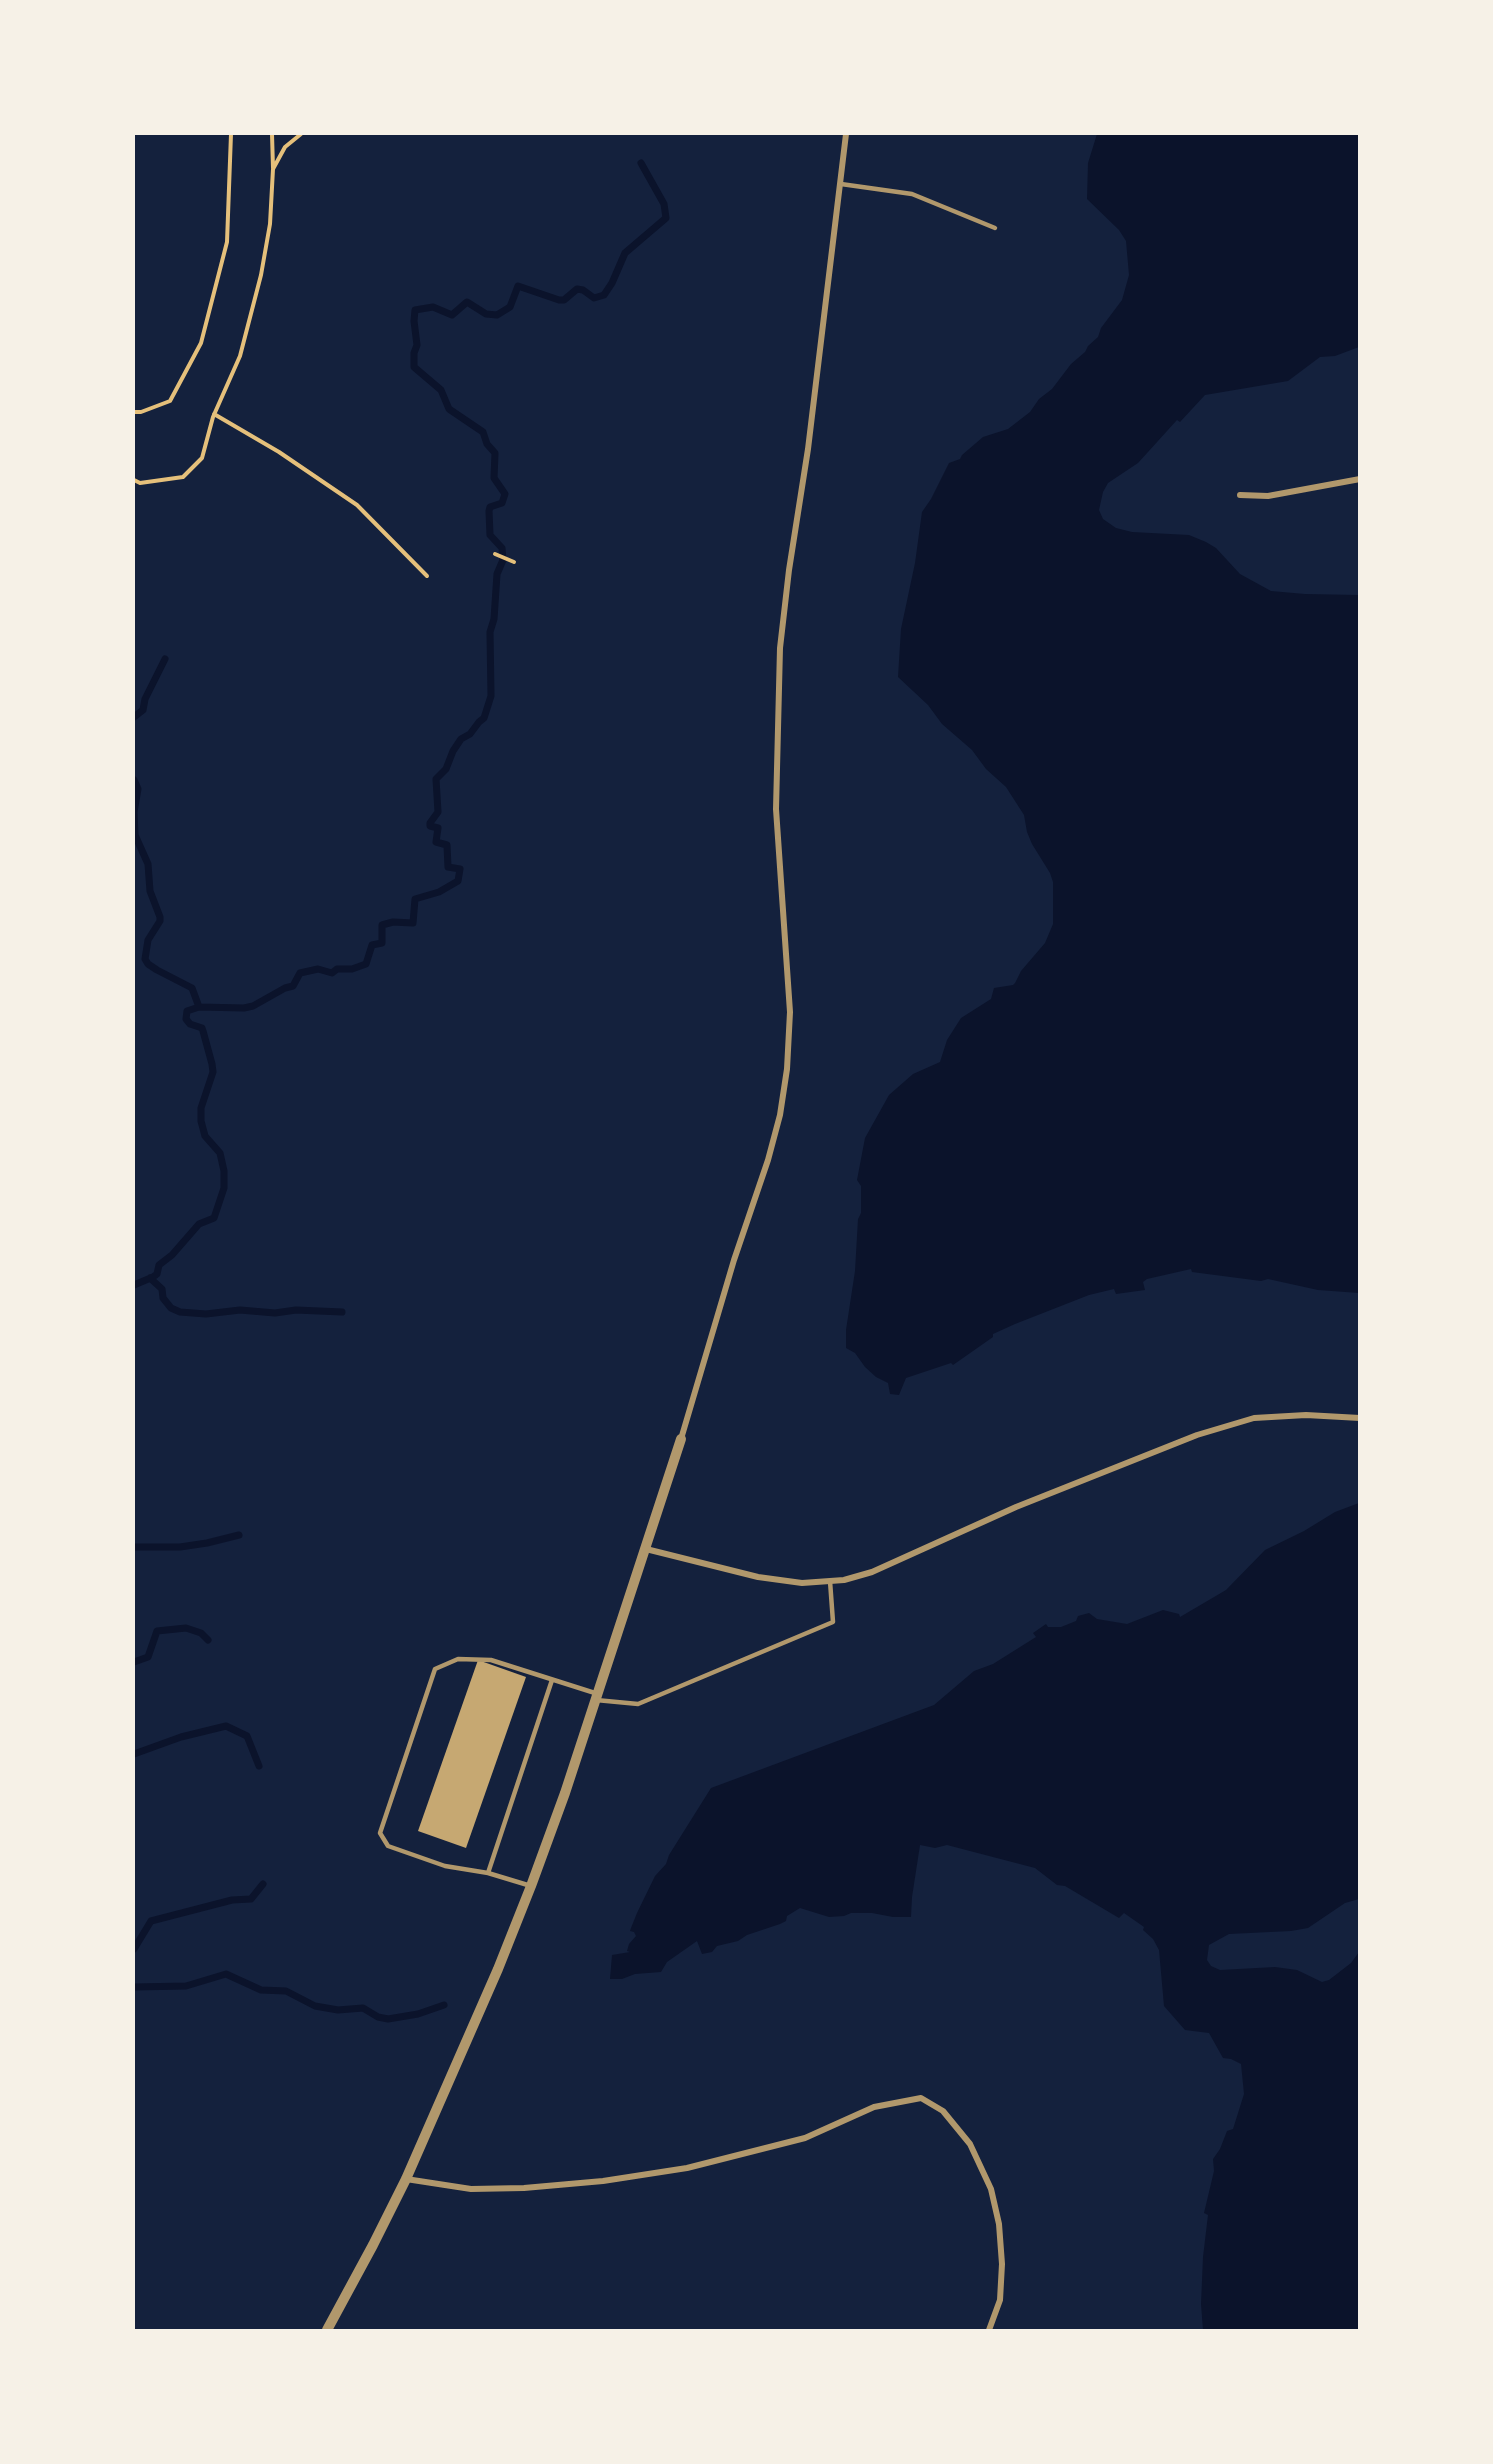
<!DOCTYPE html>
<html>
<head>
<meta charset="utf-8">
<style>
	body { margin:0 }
	#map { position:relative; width:1493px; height:2464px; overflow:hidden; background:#14213d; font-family:"DejaVu Sans",sans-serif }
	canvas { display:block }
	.frame { position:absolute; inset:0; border:135px solid #f6f1e7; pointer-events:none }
</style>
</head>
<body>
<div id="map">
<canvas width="1493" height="2464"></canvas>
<div class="frame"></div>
</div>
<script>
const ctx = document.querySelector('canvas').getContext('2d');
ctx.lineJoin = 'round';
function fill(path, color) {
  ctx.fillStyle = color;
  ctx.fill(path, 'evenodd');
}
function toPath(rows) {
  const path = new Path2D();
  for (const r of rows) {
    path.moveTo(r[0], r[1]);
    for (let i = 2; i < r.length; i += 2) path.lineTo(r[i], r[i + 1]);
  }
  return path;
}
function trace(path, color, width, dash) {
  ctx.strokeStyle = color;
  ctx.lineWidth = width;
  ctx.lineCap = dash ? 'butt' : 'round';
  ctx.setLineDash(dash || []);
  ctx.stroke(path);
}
const water = toPath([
	[1097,134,1359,134,1359,347,1335,356,1320,357,1288,381,1205,395,1180,422,1177,420,1138,463,1108,483,1103,492,1099,510,1103,519,1116,528,1132,532,1189,535,1206,542,1216,548,1240,574,1271,591,1305,594,1359,595,1359,1293,1318,1290,1268,1279,1261,1281,1192,1272,1191,1269,1147,1279,1143,1282,1145,1290,1116,1294,1114,1289,1089,1295,1015,1324,993,1334,993,1337,953,1365,951,1363,906,1378,899,1395,890,1394,888,1383,876,1377,865,1367,855,1353,846,1348,846,1330,855,1271,858,1219,861,1213,861,1186,857,1180,865,1138,889,1095,913,1074,940,1062,947,1040,961,1018,991,999,994,988,1013,985,1015,983,1021,971,1045,943,1053,924,1053,882,1050,873,1032,844,1027,832,1024,815,1006,787,986,769,972,750,942,724,928,705,898,677,901,629,915,563,922,512,931,499,949,463,960,459,962,455,983,437,1008,429,1030,412,1039,399,1052,389,1071,364,1085,352,1088,346,1098,337,1101,328,1122,300,1129,275,1126,241,1119,230,1087,199,1088,163],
	[1359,1503,1359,1899,1345,1903,1308,1928,1291,1931,1229,1934,1209,1945,1207,1960,1211,1966,1220,1970,1275,1967,1297,1970,1322,1982,1329,1980,1351,1963,1359,1952,1359,2330,1203,2330,1201,2304,1203,2257,1208,2215,1204,2213,1214,2171,1213,2159,1220,2149,1227,2131,1233,2129,1244,2094,1241,2064,1231,2059,1223,2058,1209,2033,1185,2030,1164,2006,1159,1950,1153,1939,1143,1930,1144,1927,1124,1913,1119,1918,1065,1886,1057,1885,1035,1868,947,1845,935,1848,920,1845,912,1897,911,1917,893,1917,872,1913,851,1913,844,1916,829,1917,800,1908,787,1916,786,1921,780,1924,747,1935,738,1941,717,1946,712,1952,702,1954,697,1941,667,1962,661,1972,635,1974,622,1979,610,1979,612,1955,630,1952,627,1951,629,1944,636,1936,634,1932,630,1931,631,1928,637,1913,655,1876,666,1864,669,1855,711,1788,934,1705,974,1671,993,1664,1036,1637,1033,1633,1046,1624,1048,1627,1061,1627,1076,1621,1078,1616,1089,1613,1097,1619,1127,1624,1163,1610,1179,1614,1180,1617,1226,1590,1265,1550,1304,1531,1335,1512]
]);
const stream = toPath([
	[134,717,143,710,145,699,165,659],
	[134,780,138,789,134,812,135,835,148,864,150,891,160,917,160,921,148,940,145,959,148,964,157,970,192,988,199,1007],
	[150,1278,162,1289,163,1298,171,1308,180,1312,206,1314,240,1310,275,1313,296,1310,342,1312],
	[134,1285,153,1277,157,1274,159,1265,172,1255,199,1224,214,1218,224,1188,224,1171,220,1153,205,1136,201,1121,201,1108,213,1072,212,1064,203,1031,202,1028,190,1024,186,1019,187,1011,199,1007,244,1008,253,1006,285,988,293,986,300,973,318,969,332,973,337,969,352,969,366,964,372,945,382,943,382,925,393,922,413,923,415,899,439,892,458,881,460,869,448,867,447,845,436,842,438,828,430,826,430,823,438,812,436,779,446,769,453,751,461,739,470,734,479,722,484,718,491,696,490,632,494,619,497,574,503,560,502,548,490,535,489,511,490,507,502,503,505,494,494,478,495,453,487,444,483,432,449,409,441,390,414,367,414,353,417,345,414,321,415,310,433,307,452,315,467,302,486,314,497,315,510,307,518,286,559,300,564,300,577,289,583,290,594,298,604,295,612,283,625,253,666,218,664,204,641,163],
	[134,1547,180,1547,207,1543,239,1535],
	[134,1662,148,1657,157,1631,186,1628,201,1633,208,1640],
	[134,1754,181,1737,226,1726,247,1736,259,1766],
	[134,1949,151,1921,232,1900,251,1899,263,1884],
	[134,1987,186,1986,226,1974,261,1990,286,1991,315,2006,338,2010,363,2008,378,2017,388,2019,418,2014,444,2005]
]);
const building = toPath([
	[478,1660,526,1677,466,1848,418,1831]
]);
const path = toPath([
	[272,134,273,168],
	[134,412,141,412,170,401,201,343,227,242,231,134],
	[214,414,279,452,357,505,427,576],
	[134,480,140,483,183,477,202,458,213,417,240,356,261,275,270,224,273,169,285,147,301,134],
	[495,554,514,562]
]);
const service = toPath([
	[841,184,912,194,995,228],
	[596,1700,638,1704,833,1622,830,1581],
	[488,1873,552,1680],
	[531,1886,488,1873,445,1866,388,1846,380,1833,435,1669,458,1659,491,1660,598,1694]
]);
const minor = toPath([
	[1240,495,1268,496,1360,479],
	[681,1439,734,1260,768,1160,780,1115,787,1069,790,1012,776,809,780,648,789,570,808,449,846,134],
	[646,1549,758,1577,802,1583,844,1580,872,1572,1016,1507,1197,1435,1254,1418,1306,1415,1360,1418],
	[406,2179,471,2189,524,2188,603,2181,687,2168,805,2138,874,2107,921,2098,943,2111,970,2144,991,2189,999,2224,1002,2264,1000,2300,989,2330]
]);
const tertiary = toPath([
	[327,2330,373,2245,406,2179,498,1969,531,1886,565,1793,681,1439]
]);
fill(water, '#0b132b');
trace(stream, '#0b132b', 7);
fill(building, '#c6a872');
trace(path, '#e5c07b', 4);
trace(service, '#b1986c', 4.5);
trace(minor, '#b1986c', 6);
trace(tertiary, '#b1986c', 10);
</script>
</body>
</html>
